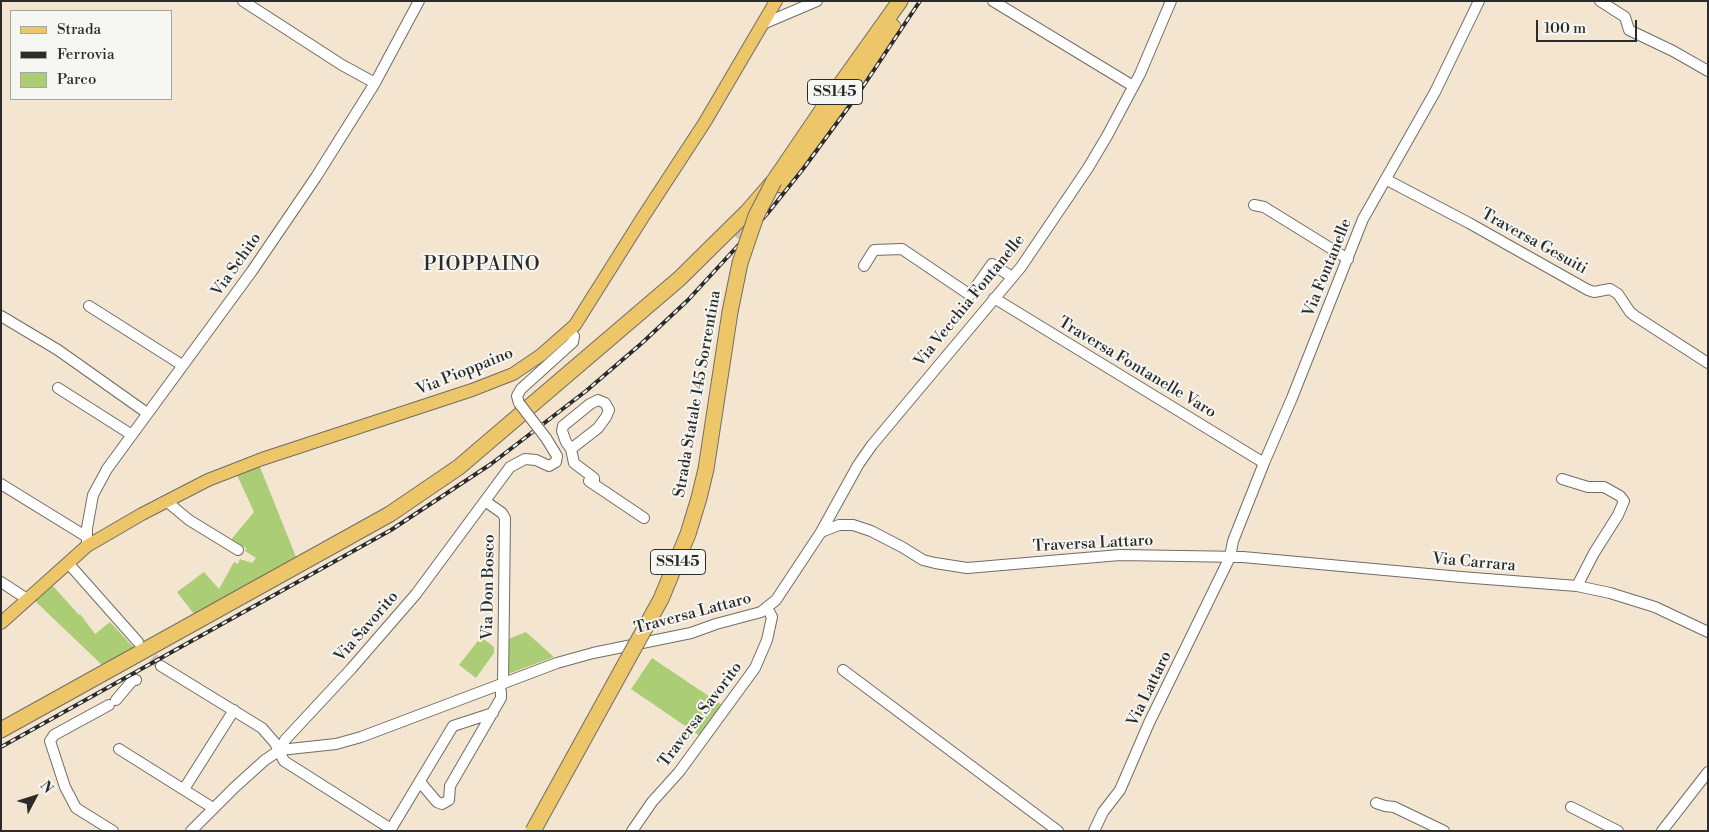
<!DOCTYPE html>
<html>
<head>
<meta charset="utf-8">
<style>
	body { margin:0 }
	#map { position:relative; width:1709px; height:832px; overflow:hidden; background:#f4e5d1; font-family:"Libre Bodoni",serif }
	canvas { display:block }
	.frame { position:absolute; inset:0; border:2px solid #2b2b2b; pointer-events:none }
	.legend { position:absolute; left:10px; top:10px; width:162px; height:90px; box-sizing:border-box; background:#f6f6f2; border:1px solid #a5a5a2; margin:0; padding:6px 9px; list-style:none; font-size:15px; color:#2b2b2b }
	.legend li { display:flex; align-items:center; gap:10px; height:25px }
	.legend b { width:25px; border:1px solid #a5a5a2 }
	.north { position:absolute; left:10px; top:772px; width:50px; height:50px; -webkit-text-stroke:4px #f6f6f2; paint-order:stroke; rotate:50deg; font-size:14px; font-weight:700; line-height:20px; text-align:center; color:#2b2b2b }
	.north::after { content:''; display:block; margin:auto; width:18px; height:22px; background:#2b2b2b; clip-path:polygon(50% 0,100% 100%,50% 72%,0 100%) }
	.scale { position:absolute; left:1536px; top:20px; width:101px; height:22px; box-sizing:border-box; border:2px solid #2b2b2b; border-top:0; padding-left:6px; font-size:15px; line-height:18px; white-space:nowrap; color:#2b2b2b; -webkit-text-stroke:4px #f6f6f2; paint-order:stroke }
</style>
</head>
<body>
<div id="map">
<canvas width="1709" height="832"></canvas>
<div class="frame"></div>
<ul class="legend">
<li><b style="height:6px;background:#ecc669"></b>Strada</li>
<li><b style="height:6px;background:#2b2b2b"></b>Ferrovia</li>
<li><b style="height:14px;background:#abcd76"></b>Parco</li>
</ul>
<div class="north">N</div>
<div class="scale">100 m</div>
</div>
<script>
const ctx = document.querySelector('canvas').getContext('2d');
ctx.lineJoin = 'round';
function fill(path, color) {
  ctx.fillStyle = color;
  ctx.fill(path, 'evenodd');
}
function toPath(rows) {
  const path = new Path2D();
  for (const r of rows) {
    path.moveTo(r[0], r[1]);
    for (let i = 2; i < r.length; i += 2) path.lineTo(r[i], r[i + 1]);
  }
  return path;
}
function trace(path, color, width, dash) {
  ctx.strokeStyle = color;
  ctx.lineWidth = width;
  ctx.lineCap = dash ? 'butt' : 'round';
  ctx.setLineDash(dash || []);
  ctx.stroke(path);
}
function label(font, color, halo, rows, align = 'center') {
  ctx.font = font + ' "Libre Bodoni",serif';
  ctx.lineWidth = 4;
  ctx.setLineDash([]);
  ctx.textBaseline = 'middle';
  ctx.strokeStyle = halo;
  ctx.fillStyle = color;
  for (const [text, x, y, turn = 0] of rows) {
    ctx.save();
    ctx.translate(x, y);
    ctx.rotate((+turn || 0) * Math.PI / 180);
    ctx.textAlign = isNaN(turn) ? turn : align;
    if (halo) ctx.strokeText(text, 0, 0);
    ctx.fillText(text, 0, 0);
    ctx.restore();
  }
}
const green = toPath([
	[260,467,296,557,194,614,177,592,204,572,219,589,234,562,238,564,240,559,252,563,256,558,245,551,246,548,242,546,241,549,229,542,254,512,237,475],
	[53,586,79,615,80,614,95,634,110,622,134,648,102,665,35,601],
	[526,632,554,657,508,674,508,639],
	[481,637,494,647,494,653,476,678,459,665],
	[652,658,722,705,700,736,631,689]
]);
const minorTunnel = toPath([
	[142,647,161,666]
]);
const highwayTunnel = toPath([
	[735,236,758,211]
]);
const minor = toPath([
	[243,1,342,65,375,83],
	[993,1,1133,86],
	[1600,1,1625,17,1629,30,1673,51,1708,71],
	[763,24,817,1],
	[1387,180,1469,223,1588,290,1594,292,1610,289,1618,294,1630,312,1635,316,1708,363],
	[1254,205,1264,207,1348,259],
	[864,266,874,250,902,249,970,295,992,264,1012,277],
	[994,298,1264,463],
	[89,306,182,365],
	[1,316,58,350,147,413],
	[58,388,132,435],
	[519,403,517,396,521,389,573,342,574,336,570,331],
	[571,449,566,442,562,431,563,426,590,404,598,400,605,403,609,410,606,417,598,428,571,449,574,463,594,478,594,484],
	[1562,479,1588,487,1604,487,1620,496,1624,501,1618,515,1594,553,1577,586],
	[589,481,644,518],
	[1,484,87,537],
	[168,501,171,505,189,520,238,550],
	[485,501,502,513,505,518,503,684],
	[821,532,858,465,872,445,1021,267,1088,168,1107,136,1140,74,1171,1],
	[87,546,87,528,93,495,107,469,252,271,316,177,375,83,419,1],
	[68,563,138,642],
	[1,582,27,599],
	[161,666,262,728,275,743,284,761,391,829,453,726,493,713],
	[843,670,1058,831],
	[116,700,132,681,136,680],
	[109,705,54,735,50,741,65,787,76,808,113,831],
	[119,749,213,808],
	[280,750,336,744,361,737,557,663,593,653,691,633,716,624,761,612,776,600,821,532,839,525,853,525,871,531,902,547,923,560,935,563,967,568,1120,555,1243,557,1461,577,1577,586,1610,593,1655,607,1708,632],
	[420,782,437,802,442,804,449,800,450,786,501,698,501,692,499,685],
	[184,789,234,710],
	[1376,803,1385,806,1394,807,1444,831],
	[1571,807,1618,831],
	[191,831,235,787,265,760,280,750,285,740,351,669,416,594,510,467,525,459,536,460,549,466,556,462,557,456,546,438],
	[632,831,652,802,679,772,755,668,767,640,772,617,767,608],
	[1094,831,1103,812,1120,790,1149,723,1230,557,1233,541,1264,463,1292,398,1363,219,1435,92,1479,1],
	[1662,831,1708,772]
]);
const major = toPath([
	[1,623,87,546,142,514,208,480,262,459,472,390,513,374,541,355,575,325,643,217,705,122,776,1]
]);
const highway = toPath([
	[781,185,808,151,893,27],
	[1,730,390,514,459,467,679,279,748,211,774,181,823,109,900,1]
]);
const rail = toPath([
	[1,747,391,530,491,464,586,391,642,343,688,300,767,214,803,169,856,97,920,1]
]);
const minorBridge = toPath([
	[519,403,546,438]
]);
const highwayBridge = toPath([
	[533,831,661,599,688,534,699,498,706,469,730,312,740,263,756,216,774,181]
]);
const shields = [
	[835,92,55],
	[678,562,55]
];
const shieldNames = [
	["SS145",835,92],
	["SS145",678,562]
];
const streetNames = [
	["Traversa Gesuiti",1534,242,29],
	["Via Schito",237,265,-55],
	["Via Fontanelle",1328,268,-68],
	["Via Vecchia Fontanelle",970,301,-51],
	["Traversa Fontanelle Varo",1137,368,31],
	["Via Pioppaino",465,372,-22],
	["Strada Statale 145 Sorrentina",698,394,-80],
	["Traversa Lattaro",1093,544,-3],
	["Via Carrara",1474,563,5],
	["Via Don Bosco",489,587,-89],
	["Traversa Lattaro",693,614,-15],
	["Via Savorito",367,627,-49],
	["Via Lattaro",1150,689,-64],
	["Traversa Savorito",701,715,-53]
];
const quarterNames = [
	["PIOPPAINO",482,265]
];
fill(green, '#abcd76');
trace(minorTunnel, '#ccc0b0', 10, [10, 5]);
trace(highwayTunnel, '#ccc0b0', 15, [15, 8]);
trace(minor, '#716c65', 12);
trace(major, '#716c65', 14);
trace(highway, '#716c65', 17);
trace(minor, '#fff', 10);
trace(major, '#ecc669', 12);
trace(highway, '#ecc669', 15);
trace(rail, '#2b2b2b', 4);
trace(rail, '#f6f6f2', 2, [5.5]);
trace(minorBridge, '#716c65', 12, []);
trace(highwayBridge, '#716c65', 17, []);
trace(minorBridge, '#fff', 10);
trace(highwayBridge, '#ecc669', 15);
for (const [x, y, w] of shields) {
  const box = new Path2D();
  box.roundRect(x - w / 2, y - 12.5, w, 25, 4);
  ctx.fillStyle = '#f6f6f2';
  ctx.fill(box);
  trace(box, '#2b2b2b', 1);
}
label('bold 15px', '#2b2b2b', null, shieldNames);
label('16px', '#2b2b2b', '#f6f6f2', streetNames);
ctx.letterSpacing = '1px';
label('19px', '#2b2b2b', '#f6f6f2', quarterNames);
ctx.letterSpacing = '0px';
</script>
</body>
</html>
